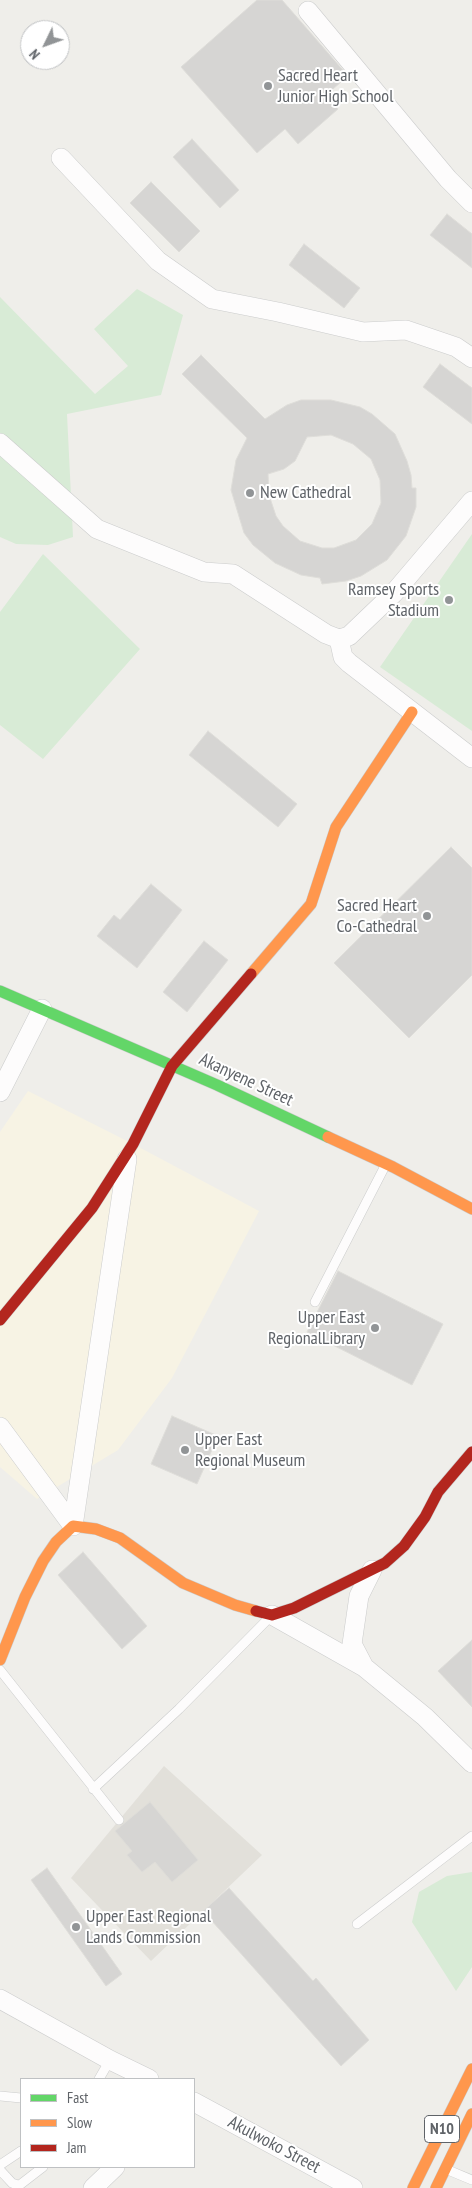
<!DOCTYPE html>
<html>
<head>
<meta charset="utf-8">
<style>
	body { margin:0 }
	#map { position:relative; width:472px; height:2188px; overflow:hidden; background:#efeeea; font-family:"PT Sans Narrow",sans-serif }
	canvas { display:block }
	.legend { position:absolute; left:20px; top:2078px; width:175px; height:90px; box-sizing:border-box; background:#fff; border:1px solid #bfc1c3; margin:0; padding:6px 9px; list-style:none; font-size:15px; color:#5f6368 }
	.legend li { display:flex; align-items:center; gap:10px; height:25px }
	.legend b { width:25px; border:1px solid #bfc1c3 }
	.north { position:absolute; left:20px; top:20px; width:50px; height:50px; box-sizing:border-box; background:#fff; border:1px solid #bfc1c3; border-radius:50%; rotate:228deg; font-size:14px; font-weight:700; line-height:20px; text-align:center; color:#5f6368 }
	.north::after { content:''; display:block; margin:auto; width:18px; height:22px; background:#919496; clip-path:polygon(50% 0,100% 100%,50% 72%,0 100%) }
</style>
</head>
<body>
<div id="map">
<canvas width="472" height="2188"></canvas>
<ul class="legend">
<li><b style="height:6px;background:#63d668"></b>Fast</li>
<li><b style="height:6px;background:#ff974d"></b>Slow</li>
<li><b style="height:6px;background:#b3261e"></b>Jam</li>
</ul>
<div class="north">N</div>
</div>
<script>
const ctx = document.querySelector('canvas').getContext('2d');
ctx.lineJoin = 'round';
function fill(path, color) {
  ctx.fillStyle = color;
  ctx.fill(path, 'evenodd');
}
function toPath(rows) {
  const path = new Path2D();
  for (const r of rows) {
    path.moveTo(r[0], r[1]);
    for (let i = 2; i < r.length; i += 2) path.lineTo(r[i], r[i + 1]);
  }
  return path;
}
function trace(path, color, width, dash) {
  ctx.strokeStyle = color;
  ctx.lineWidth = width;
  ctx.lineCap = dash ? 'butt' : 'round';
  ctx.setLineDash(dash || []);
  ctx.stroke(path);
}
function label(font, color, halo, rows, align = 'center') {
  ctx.font = font + ' "PT Sans Narrow",sans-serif';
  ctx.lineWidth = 4;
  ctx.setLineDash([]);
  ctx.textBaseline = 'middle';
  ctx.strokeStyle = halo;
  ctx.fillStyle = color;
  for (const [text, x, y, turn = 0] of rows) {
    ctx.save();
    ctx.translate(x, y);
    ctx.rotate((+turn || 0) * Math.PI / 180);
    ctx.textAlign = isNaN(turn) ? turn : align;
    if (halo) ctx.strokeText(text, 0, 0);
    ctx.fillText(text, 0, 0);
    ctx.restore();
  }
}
const commercial = toPath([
	[28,1091,133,1144,259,1211,172,1378,118,1450,37,1499,0,1467,0,1132]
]);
const education = toPath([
	[164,1766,262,1855,151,1961,71,1878]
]);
const green = toPath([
	[137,289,183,315,161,395,67,414,73,537,48,545,16,544,0,537,0,297,95,394,128,366,94,329],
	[472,534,472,731,380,667],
	[43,554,140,649,43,759,0,725,0,612],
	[472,1872,472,1967,456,1991,412,1922,419,1892,447,1876]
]);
const building = toPath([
	[257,0,282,0,348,76,326,95,338,109,298,144,285,129,257,153,181,67,257,0],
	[192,139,239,190,220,208,173,157,192,139],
	[151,182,200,231,179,252,130,203,151,182],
	[447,214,472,234,472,268,430,235,447,214],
	[304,244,360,288,344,308,289,265,304,244],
	[201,355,265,419,287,405,301,400,331,400,360,407,372,414,395,434,407,461,411,475,412,488,416,488,416,507,406,536,387,560,361,576,346,581,322,584,320,578,301,575,275,563,253,545,244,533,231,490,236,460,247,438,182,374,201,355],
	[331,435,353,444,371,459,380,480,381,503,372,524,356,540,334,548,322,548,300,541,283,526,276,516,269,495,268,474,284,469,295,461,307,437,331,435],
	[440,364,472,388,472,424,423,387,440,364],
	[208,731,297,804,278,827,189,755,208,731],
	[451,847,472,868,472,975,409,1038,334,963,451,847],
	[151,884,182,910,137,968,97,936,114,915,120,920,151,884],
	[204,941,228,960,187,1012,163,992,204,941],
	[338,1271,443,1324,412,1385,307,1332,338,1271],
	[172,1416,218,1436,197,1484,151,1464,172,1416],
	[83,1552,147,1626,122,1649,58,1575,83,1552],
	[472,1640,472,1707,438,1671,472,1640],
	[150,1802,198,1860,172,1882,155,1862,142,1872,127,1855,132,1851,115,1831,150,1802],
	[47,1868,122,1974,106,1986,31,1880,47,1868],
	[229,1888,313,1981,316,1978,369,2040,341,2066,203,1911,229,1888]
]);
const lane = toPath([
	[315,1302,385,1166],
	[0,1670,119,1820],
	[93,1789,179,1709,269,1618],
	[357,1924,472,1836],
	[99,2079,110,2060],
	[0,2096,21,2098],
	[0,2165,21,2151],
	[0,2170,12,2183,17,2185,21,2184,43,2167],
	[448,2170,472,2180]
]);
const street = toPath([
	[308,11,448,179,472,203],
	[61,158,158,261,212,299,278,312,363,332,406,330,456,347,472,358],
	[0,443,97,529,204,572,233,574,326,634,339,639,349,636,393,594,472,501],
	[339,639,343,657,349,663,472,758],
	[0,1092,42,1009],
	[0,1427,73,1526],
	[73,1526,127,1159],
	[272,1615,364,1667,425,1717,472,1763],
	[364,1667,352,1644,359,1596,372,1570],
	[0,1999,110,2060,149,2079],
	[194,2102,353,2188],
	[93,2188,115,2167]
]);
const fast = toPath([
	[0,991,217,1085,328,1137]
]);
const slow = toPath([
	[251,974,311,904,336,827,412,712],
	[328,1137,393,1167,472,1209],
	[0,1660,25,1597,43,1561,56,1542,73,1526,96,1529,120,1538,183,1583,235,1605,256,1611],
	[413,2188,472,2069],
	[436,2188,472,2114]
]);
const jam = toPath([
	[0,1320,92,1208,133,1144,172,1066,251,974],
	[256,1611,272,1615,294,1608,385,1563,404,1546,425,1517,438,1492,472,1452]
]);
const markers = [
	[268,86,5,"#919496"],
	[250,493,5,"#919496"],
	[449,600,5,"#919496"],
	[427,916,5,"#919496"],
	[375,1328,5,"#919496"],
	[185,1450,5,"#919496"],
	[76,1927,5,"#919496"]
];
const shields = [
	[442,2129,35]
];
const shieldNames = [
	["N10",442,2129]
];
const poiNames = [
	["Sacred Heart",278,76],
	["Junior High School",278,97],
	["New Cathedral",260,493],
	["Ramsey Sports",439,590,"right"],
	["Stadium",439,611,"right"],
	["Sacred Heart",417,906,"right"],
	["Co-Cathedral",417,927,"right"],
	["Upper East",365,1318,"right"],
	["RegionalLibrary",365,1339,"right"],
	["Upper East",195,1440],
	["Regional Museum",195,1461],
	["Upper East Regional",86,1917],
	["Lands Commission",86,1938]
];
const streetNames = [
	["Akanyene Street",246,1080,25],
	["Akulwoko Street",274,2145,28]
];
fill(commercial, '#f7f3e4');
fill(education, '#e2e0da');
fill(green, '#d8ebd6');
fill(building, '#d6d5d3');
trace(building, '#deddd9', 1);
trace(lane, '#cbcccc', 10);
trace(street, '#cbcccc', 20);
trace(fast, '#cacacb', 12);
trace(slow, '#cacacb', 12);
trace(jam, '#cacacb', 12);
trace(lane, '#fdfcfc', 9);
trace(street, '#fdfcfc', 19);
trace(fast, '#63d668', 11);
trace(slow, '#ff974d', 11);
trace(jam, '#b3261e', 11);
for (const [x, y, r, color] of markers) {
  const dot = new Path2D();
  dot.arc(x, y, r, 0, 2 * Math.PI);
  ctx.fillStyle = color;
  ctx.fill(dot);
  trace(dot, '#fff', 2);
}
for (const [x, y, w] of shields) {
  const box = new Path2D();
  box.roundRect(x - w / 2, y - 13.5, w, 27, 4);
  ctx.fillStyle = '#fff';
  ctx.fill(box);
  trace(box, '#5f6368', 1);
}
label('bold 16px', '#5f6368', null, shieldNames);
label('18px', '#5f6368', '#fff', poiNames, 'left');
label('18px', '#5f6368', '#fff', streetNames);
</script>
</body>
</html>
